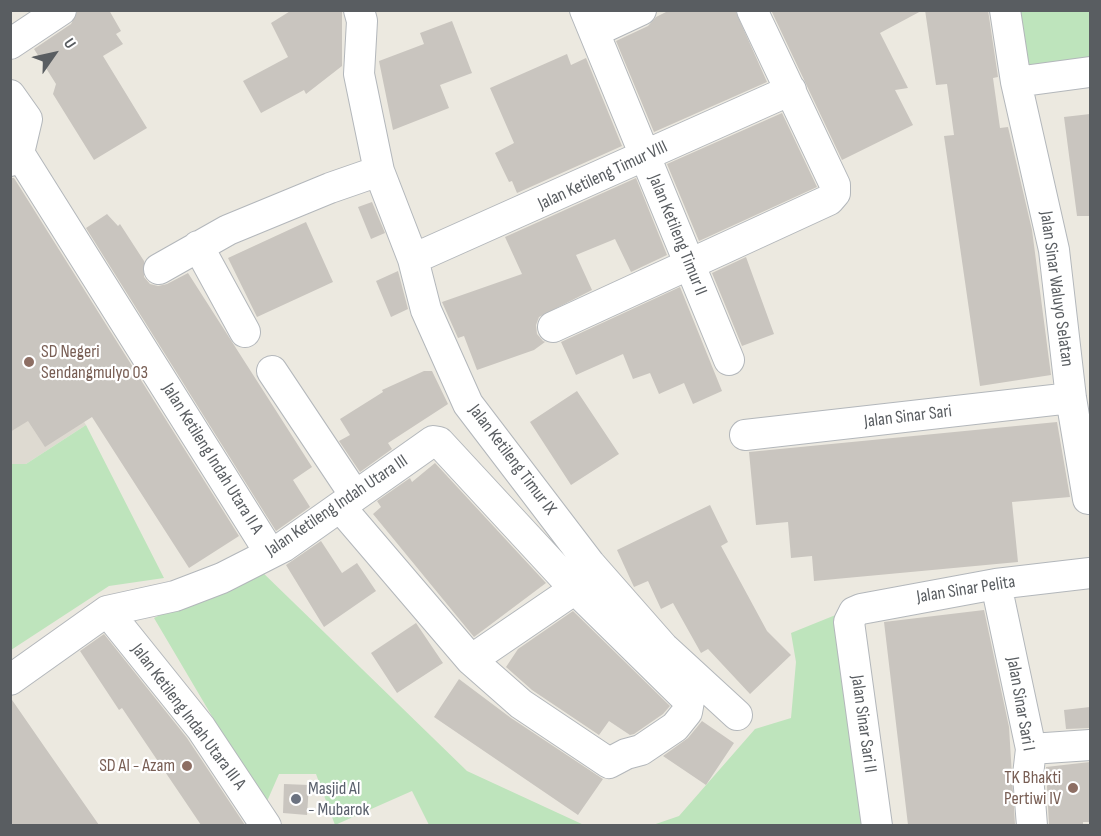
<!DOCTYPE html>
<html>
<head>
<meta charset="utf-8">
<style>
	body { margin:0 }
	#map { position:relative; width:1101px; height:836px; overflow:hidden; background:#ece9e0; font-family:"Sofia Sans Condensed",sans-serif }
	canvas { display:block }
	.frame { position:absolute; inset:0; border:12px solid #595d61; pointer-events:none }
	.north { position:absolute; left:24px; top:24px; width:60px; height:60px; -webkit-text-stroke:4px #fff; paint-order:stroke; rotate:56deg; font-size:16px; font-weight:700; line-height:24px; text-align:center; color:#595d61 }
	.north::after { content:''; display:block; margin:auto; width:21px; height:27px; background:#595d61; clip-path:polygon(50% 0,100% 100%,50% 72%,0 100%) }
</style>
</head>
<body>
<div id="map">
<canvas width="1101" height="836"></canvas>
<div class="frame"></div>
<div class="north">U</div>
</div>
<script>
const ctx = document.querySelector('canvas').getContext('2d');
ctx.lineJoin = 'round';
function fill(path, color) {
  ctx.fillStyle = color;
  ctx.fill(path, 'evenodd');
}
function toPath(rows) {
  const path = new Path2D();
  for (const r of rows) {
    path.moveTo(r[0], r[1]);
    for (let i = 2; i < r.length; i += 2) path.lineTo(r[i], r[i + 1]);
  }
  return path;
}
function trace(path, color, width, dash) {
  ctx.strokeStyle = color;
  ctx.lineWidth = width;
  ctx.lineCap = dash ? 'butt' : 'round';
  ctx.setLineDash(dash || []);
  ctx.stroke(path);
}
function label(font, color, halo, rows, align = 'center') {
  ctx.font = font + ' "Sofia Sans Condensed",sans-serif';
  ctx.lineWidth = 4.5;
  ctx.setLineDash([]);
  ctx.textBaseline = 'middle';
  ctx.strokeStyle = halo;
  ctx.fillStyle = color;
  for (const [text, x, y, turn = 0] of rows) {
    ctx.save();
    ctx.translate(x, y);
    ctx.rotate((+turn || 0) * Math.PI / 180);
    ctx.textAlign = isNaN(turn) ? turn : align;
    if (halo) ctx.strokeText(text, 0, 0);
    ctx.fillText(text, 0, 0);
    ctx.restore();
  }
}
const education = toPath([
	[10,300,86,425,26,464,11,464]
]);
const green = toPath([
	[1020,11,1090,11,1090,59,1027,66],
	[86,425,164,578,109,586,11,650,11,464,26,464],
	[257,567,467,771,584,825,429,825,412,791,335,825,316,774,279,774,265,806,154,618],
	[843,612,868,825,650,826,679,816,755,729,791,718,796,662,791,633]
]);
const building = toPath([
	[78,10,109,10,121,31,116,34,123,44,103,56,147,128,94,160,53,94,56,84,34,49,71,24],
	[292,10,342,10,342,66,306,94,304,90,261,113,243,81,288,57,271,23],
	[670,10,735,10,767,82,654,132,616,41,648,26,656,17],
	[771,10,923,10,880,33,908,88,895,90,913,125,842,160],
	[925,10,988,10,998,77,993,78,1000,128,1008,127,1032,230,1051,375,980,386,944,136,954,135,947,84,936,85],
	[452,21,472,73,440,85,449,108,393,130,379,61,424,44,420,33],
	[567,54,571,65,586,58,622,146,517,193,512,181,509,182,495,153,514,143,490,88],
	[782,113,817,187,699,241,667,164],
	[1090,114,1090,216,1077,216,1064,117],
	[10,178,14,178,239,536,189,568,92,417,45,447,28,421,10,432],
	[636,178,667,255,631,272,615,239,576,255,592,290,539,317,536,325,537,334,543,341,550,344,545,342,534,350,477,370,464,336,458,338,442,302,522,274,505,237],
	[372,202,385,233,371,239,358,207],
	[107,214,118,226,120,224,144,261,144,277,150,284,158,286,167,284,188,273,312,467,293,480,310,507,276,531,86,228],
	[306,222,333,282,257,317,228,258],
	[746,257,774,334,742,346,712,273],
	[398,271,408,309,391,317,376,281],
	[680,287,722,391,693,404,684,383,659,394,650,373,633,379,623,354,576,375,561,342],
	[424,371,432,371,448,404,388,443,392,449,360,472,339,441,350,435,340,419,383,392,382,390],
	[577,391,619,454,571,485,530,422],
	[1057,422,1070,497,1012,502,1018,562,814,581,812,556,791,558,788,522,756,525,749,452],
	[435,463,546,583,474,637,373,514,381,507,377,501,410,478,412,482],
	[710,505,728,542,721,546,767,631,791,655,750,694,708,649,701,653,673,603,661,609,648,581,634,587,617,550],
	[321,541,342,573,357,563,376,591,324,627,286,565],
	[984,610,1009,727,1015,825,908,825,884,622],
	[573,611,670,706,663,714,634,734,630,735,609,721,599,735,532,690,506,667,518,649],
	[416,623,443,663,397,693,371,653],
	[104,634,187,738,245,825,201,825,122,708,119,710,80,651],
	[459,679,511,718,603,779,578,815,434,717],
	[10,697,46,749,99,825,10,825],
	[1090,707,1090,728,1066,729,1064,710],
	[702,721,734,743,706,785,663,756,688,738],
	[1090,762,1090,822,1083,822,1083,825,1049,825,1046,767],
	[284,784,309,785,307,815,283,813]
]);
const street = toPath([
	[359,10,362,21,359,74,379,171,413,259,426,310,468,404,590,564,663,647,737,715],
	[585,10,729,360],
	[1005,10,1016,82,1054,250,1071,398,1088,499],
	[594,32,641,10],
	[10,44,61,10],
	[1016,82,1090,72],
	[10,95,27,119,19,153,10,161],
	[19,153,270,553],
	[198,246,245,332],
	[413,259,791,90],
	[159,269,228,230,330,188,379,171],
	[553,327,829,200,835,193,835,185,752,10],
	[272,371,354,494],
	[745,435,1071,398],
	[341,508,471,660,575,589],
	[996,584,1031,749,1028,775,1032,826],
	[107,611,201,728,266,826],
	[10,680,107,611,175,596,222,578,283,547,433,441,439,442,575,589,689,701,687,712,675,727,641,750,626,754,609,763,521,704,471,660],
	[1031,749,1090,745],
	[877,826,849,622,854,612,861,609,996,584,1090,573]
]);
const markers = [
	[29,362,6,"#8d6e63"],
	[187,766,6,"#8d6e63"],
	[1073,788,6,"#8d6e63"],
	[296,799,6,"#6b7280"]
];
const streetNames = [
	["Jalan Ketileng Timur VIII",603,176,-25],
	["Jalan Ketileng Timur II",677,235,68],
	["Jalan Sinar Waluyo Selatan",1056,289,82],
	["Jalan Sinar Sari",908,417,-7],
	["Jalan Ketileng Indah Utara II A",212,459,58],
	["Jalan Ketileng Timur IX",512,460,53],
	["Jalan Ketileng Indah Utara III",337,506,-34],
	["Jalan Sinar Pelita",966,590,-9],
	["Jalan Sinar Sari I",1020,704,80],
	["Jalan Ketileng Indah Utara III A",188,717,53],
	["Jalan Sinar Sari II",863,724,82]
];
const educationNames = [
	["SD Negeri",41,352,"left"],
	["Sendangmulyo 03",41,373,"left"],
	["SD Al - Azam",175,766],
	["TK Bhakti",1061,778],
	["Pertiwi IV",1061,799]
];
const worshipNames = [
	["Masjid Al",308,789],
	["- Mubarok",308,810]
];
fill(education, '#dedad1');
fill(green, '#bee4bc');
fill(building, '#c9c5bf');
trace(street, '#b3b7bb', 32);
trace(street, '#fff', 30);
for (const [x, y, r, color] of markers) {
  const dot = new Path2D();
  dot.arc(x, y, r, 0, 2 * Math.PI);
  ctx.fillStyle = color;
  ctx.fill(dot);
  trace(dot, '#fff', 2);
}
label('18px', '#595d61', '#fff', streetNames);
label('18px', '#785e54', '#fff', educationNames, 'right');
label('18px', '#5b616d', '#fff', worshipNames, 'left');
</script>
</body>
</html>
